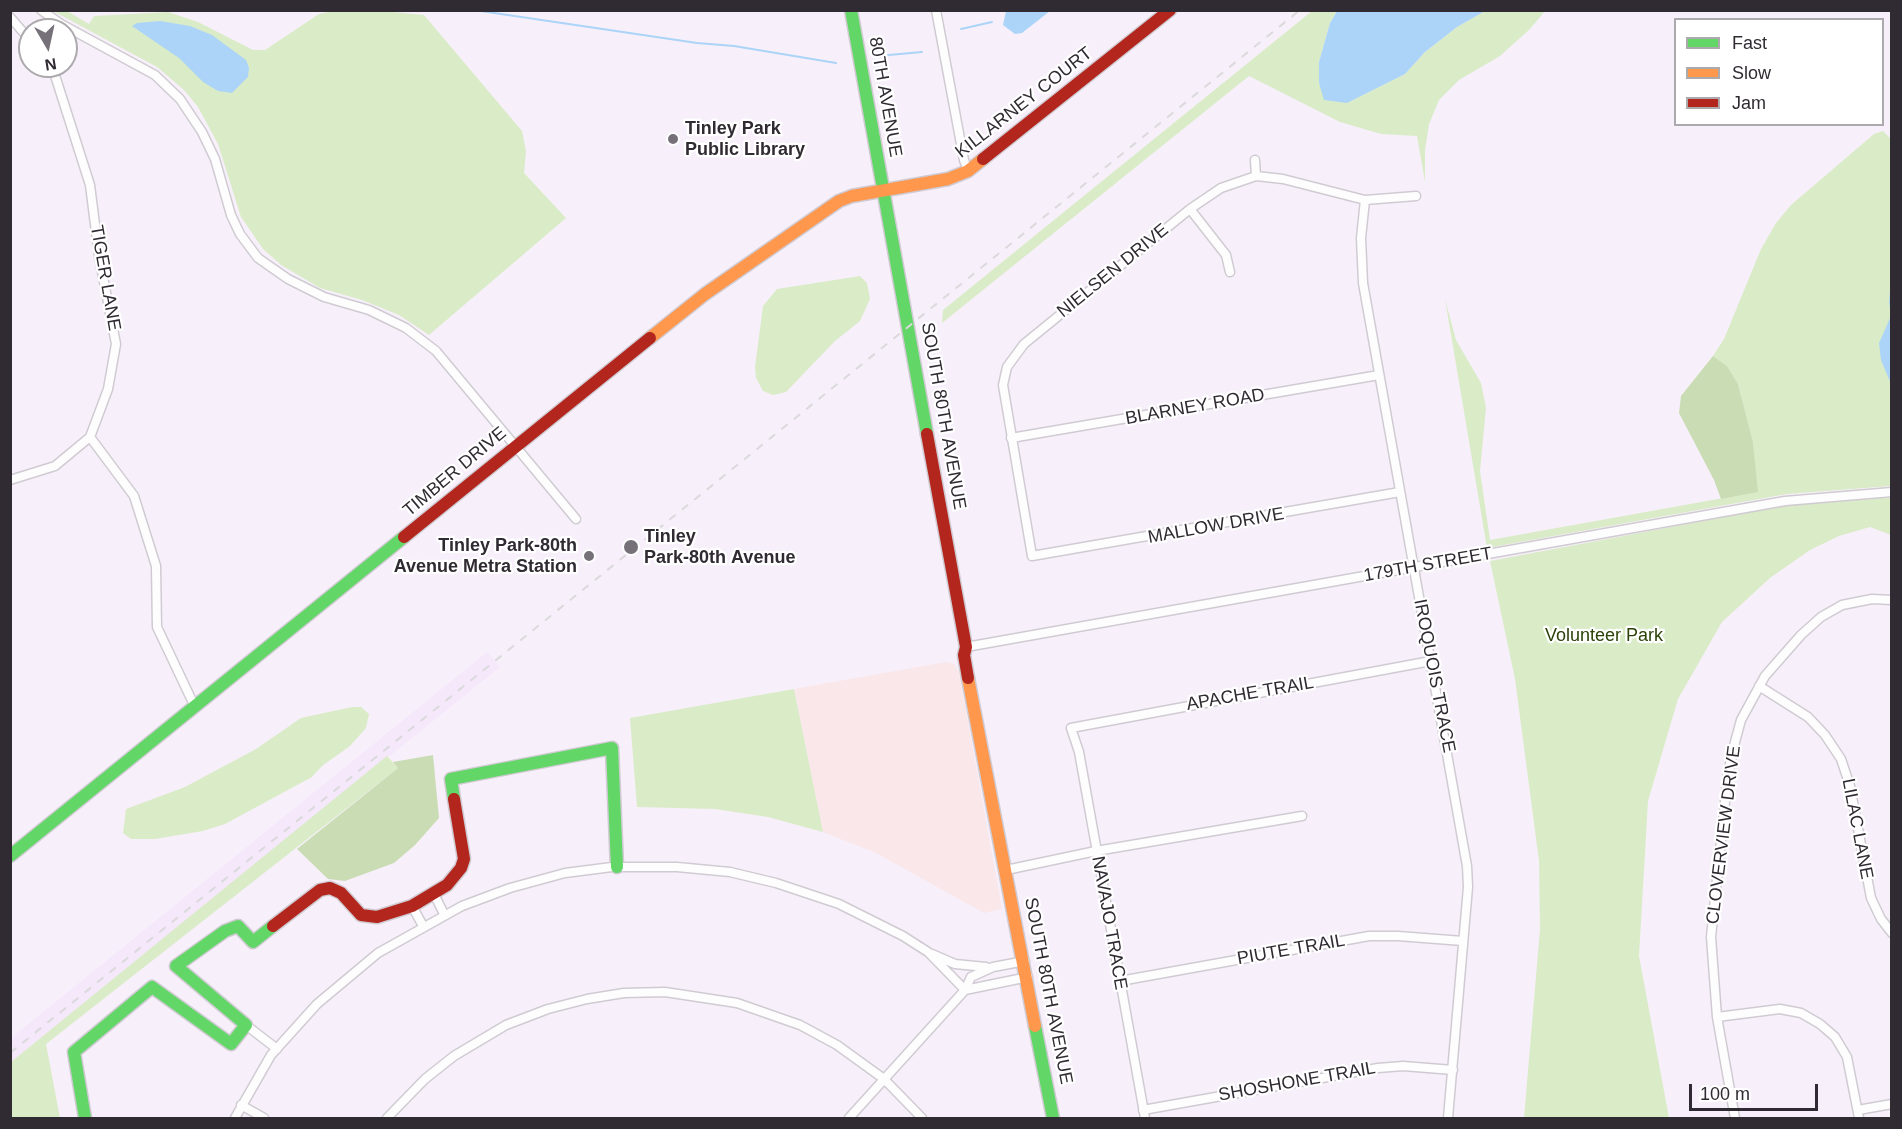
<!DOCTYPE html>
<html>
<head>
<meta charset="utf-8">
<style>
	body { margin:0 }
	#map { position:relative; width:1902px; height:1129px; overflow:hidden; background:#f7f0fa; font-family:Arial,sans-serif }
	canvas { display:block }
	.frame { position:absolute; inset:0; border:12px solid #302b32; pointer-events:none }
	.legend { position:absolute; left:1674px; top:18px; width:210px; height:108px; box-sizing:border-box; background:#fff; border:2px solid #acaaad; margin:0; padding:8px 10px; list-style:none; font-size:18px; color:#302b32 }
	.legend li { display:flex; align-items:center; gap:12px; height:30px }
	.legend b { width:30px; border:2px solid #acaaad }
	.north { position:absolute; left:18px; top:18px; width:60px; height:60px; box-sizing:border-box; background:#fff; border:2px solid #acaaad; border-radius:50%; rotate:171deg; font-size:16px; font-weight:700; line-height:24px; text-align:center; color:#302b32 }
	.north::after { content:''; display:block; margin:auto; width:21px; height:27px; background:#767078; clip-path:polygon(50% 0,100% 100%,50% 72%,0 100%) }
	.scale { position:absolute; left:1689px; top:1084px; width:129px; height:27px; box-sizing:border-box; border:3px solid #302b32; border-top:0; padding-left:8px; font-size:18px; line-height:21px; white-space:nowrap; color:#302b32; -webkit-text-stroke:4px #fff; paint-order:stroke }
</style>
</head>
<body>
<div id="map">
<canvas width="1902" height="1129"></canvas>
<div class="frame"></div>
<ul class="legend">
<li><b style="height:8px;background:#63d668"></b>Fast</li>
<li><b style="height:8px;background:#ff974d"></b>Slow</li>
<li><b style="height:8px;background:#b3261e"></b>Jam</li>
</ul>
<div class="north">N</div>
<div class="scale">100 m</div>
</div>
<script>
const ctx = document.querySelector('canvas').getContext('2d');
ctx.lineJoin = 'round';
function fill(path, color) {
  ctx.fillStyle = color;
  ctx.fill(path, 'evenodd');
}
function toPath(rows) {
  const path = new Path2D();
  for (const r of rows) {
    path.moveTo(r[0], r[1]);
    for (let i = 2; i < r.length; i += 2) path.lineTo(r[i], r[i + 1]);
  }
  return path;
}
function trace(path, color, width, dash) {
  ctx.strokeStyle = color;
  ctx.lineWidth = width;
  ctx.lineCap = dash ? 'butt' : 'round';
  ctx.setLineDash(dash || []);
  ctx.stroke(path);
}
function label(font, color, halo, rows, align = 'center') {
  ctx.font = font + ' Arial,sans-serif';
  ctx.lineWidth = 4.5;
  ctx.setLineDash([]);
  ctx.textBaseline = 'middle';
  ctx.strokeStyle = halo;
  ctx.fillStyle = color;
  for (const [text, x, y, turn = 0] of rows) {
    ctx.save();
    ctx.translate(x, y);
    ctx.rotate((+turn || 0) * Math.PI / 180);
    ctx.textAlign = isNaN(turn) ? turn : align;
    if (halo) ctx.strokeText(text, 0, 0);
    ctx.fillText(text, 0, 0);
    ctx.restore();
  }
}
const commercial = toPath([
	[946,662,954,664,959,672,1002,909,984,913,876,853,823,832,794,689]
]);
const built = toPath([
	[487,652,500,667,11,1062,11,1038]
]);
const green = toPath([
	[53,11,67,11,89,24,94,16,168,12,198,22,253,50,265,50,319,14,333,11,383,11,424,15,522,131,526,151,524,173,566,218,429,335,399,315,362,300,320,288,281,265,263,249,241,217,218,144,198,107,184,90,157,67],
	[1312,11,1337,11,1330,23,1319,62,1319,83,1347,103,1405,74,1425,52,1457,27,1485,11,1545,11,1530,29,1500,56,1459,80,1439,100,1429,124,1425,150,1425,182,1417,136,1381,134,1340,122,1249,76,942,323,943,310],
	[1883,131,1892,140,1891,486,1787,494,1487,548,1445,299,1456,340,1481,383,1486,408,1480,471,1490,540,1757,492,1753,442,1738,384,1727,366,1713,356,1724,339,1761,249,1776,223,1791,205,1874,134],
	[860,276,867,283,870,299,860,321,835,341,786,392,773,395,763,391,756,378,755,367,763,306,777,289],
	[1891,497,1891,535,1870,527,1839,536,1810,550,1770,578,1722,622,1678,699,1648,801,1639,956,1669,1118,1524,1118,1540,929,1539,861,1515,679,1490,561,1788,505],
	[794,689,823,832,768,817,715,809,637,807,630,718],
	[352,707,361,707,369,714,366,728,350,746,322,766,312,777,225,824,203,831,155,839,131,839,123,833,126,809,185,787,256,749,301,718],
	[387,756,398,768,46,1044,60,1118,11,1118,11,1062]
]);
const forest = toPath([
	[1713,356,1727,366,1738,384,1753,442,1758,492,1721,499,1714,480,1679,413,1681,396],
	[433,755,439,818,415,845,394,863,345,881,328,879,297,849,398,768,393,762]
]);
const water = toPath([
	[1006,11,1006,10,1050,11,1022,33,1015,34,1003,25],
	[1337,11,1337,10,1485,11,1457,27,1425,52,1405,74,1347,103,1324,100,1319,83,1319,62,1330,23],
	[160,21,190,26,212,35,246,60,249,68,248,77,232,93,218,91,203,82,179,58,132,26,137,23],
	[1891,279,1891,384,1881,360,1879,343,1891,316,1889,302]
]);
const stream = toPath([
	[474,10,697,43,734,46,836,63],
	[961,29,992,22],
	[878,56,922,52]
]);
const street = toPath([
	[41,10,61,24,155,75,180,99,202,132,215,159,231,215,240,234,258,258,288,279,324,297,369,310,406,328,436,351,576,519],
	[936,10,964,160,968,171],
	[10,17,30,40],
	[1255,160,1256,176],
	[1365,200,1361,238,1363,283,1467,866,1468,887,1448,1118],
	[1190,209,1226,255,1230,272],
	[90,437,134,496,156,566,157,627,194,705],
	[1011,438,1379,375],
	[10,480,55,466,90,437,108,389,116,344,99,256,90,185,52,66],
	[1400,492,1032,556,1003,385,1007,367,1024,344,1190,209,1221,188,1256,176,1283,179,1365,200,1416,196],
	[966,647,1785,501,1892,492],
	[1759,686,1808,717,1825,735,1841,759,1850,786,1871,898,1881,919,1892,933],
	[1006,870,1096,851,1302,816],
	[434,894,444,914],
	[412,906,423,926],
	[932,954,955,964,986,967],
	[1120,981,1369,936,1398,936,1463,941],
	[965,990,1028,977],
	[1717,1017,1780,1009,1801,1013,1820,1024,1835,1037,1847,1057,1859,1118],
	[246,1025,277,1049],
	[241,1105,264,1118],
	[1143,1110,1378,1068,1403,1066,1453,1070],
	[1858,1110,1892,1104],
	[235,1118,271,1055,317,1004,378,953,462,906,510,888,565,873,612,867,677,867,730,872,776,883,839,904,903,936,928,952,965,990],
	[387,1118,425,1079,454,1056,506,1025,548,1009,587,999,624,993,665,992,737,1003,800,1025,837,1045,884,1079,922,1118],
	[849,1118,965,990,971,977,993,967,1025,961],
	[1145,1118,1079,752,1071,728,1431,661],
	[1735,1118,1717,1017,1711,937,1728,773,1735,742,1741,720,1765,676,1801,635,1821,617,1842,605,1872,599,1892,600]
]);
const fast = toPath([
	[851,10,927,434],
	[454,799,451,779,612,748,617,867],
	[10,856,404,537],
	[1035,1026,1053,1118],
	[85,1118,74,1052,152,987,231,1044,246,1025,176,966,225,931,238,926,253,942,273,926]
]);
const slow = toPath([
	[650,338,705,294,839,201,852,196,948,179,968,171,983,159],
	[968,678,1035,1026]
]);
const jam = toPath([
	[983,159,1170,10],
	[927,434,966,647,964,655,968,678],
	[404,537,650,338],
	[273,926,320,890,330,888,341,893,361,915,377,917,412,906,447,885,461,868,464,859,454,799]
]);
const rail = toPath([
	[10,1053,1300,10]
]);
const markers = [
	[673,139,6,"#767078"],
	[631,547,8,"#767078"],
	[589,556,6,"#767078"]
];
const streetNames = [
	["80TH AVENUE",885,97,80],
	["KILLARNEY COURT",1024,103,-38],
	["NIELSEN DRIVE",1113,271,-39],
	["TIGER LANE",105,278,80],
	["BLARNEY ROAD",1195,407,-10],
	["SOUTH 80TH AVENUE",943,416,80],
	["TIMBER DRIVE",455,472,-40],
	["MALLOW DRIVE",1216,526,-10],
	["179TH STREET",1428,565,-10],
	["IROQUOIS TRACE",1434,676,79],
	["APACHE TRAIL",1250,694,-10],
	["LILAC LANE",1857,829,79],
	["CLOVERVIEW DRIVE",1724,835,-83],
	["NAVAJO TRACE",1109,923,80],
	["PIUTE TRAIL",1291,950,-10],
	["SOUTH 80TH AVENUE",1048,991,79],
	["SHOSHONE TRAIL",1297,1082,-10]
];
const poiNames = [
	["Tinley Park",685,129],
	["Public Library",685,150],
	["Tinley",644,537],
	["Park-80th Avenue",644,558],
	["Tinley Park-80th",577,546,"right"],
	["Avenue Metra Station",577,567,"right"]
];
const parkNames = [
	["Volunteer Park",1604,636]
];
fill(commercial, '#f9e7ea');
fill(built, '#f4e8fa');
fill(green, '#daebc7');
fill(forest, '#cadcb4');
fill(water, '#acd4f8');
trace(stream, '#acd4f8', 2);
trace(street, '#d0cbd2', 11);
trace(fast, '#d0cbd2', 15);
trace(slow, '#d0cbd2', 15);
trace(jam, '#d0cbd2', 15);
trace(street, '#fefdfe', 8);
trace(fast, '#63d668', 12);
trace(slow, '#ff974d', 12);
trace(jam, '#b3261e', 12);
trace(rail, '#dbd9db', 2, [8, 8]);
for (const [x, y, r, color] of markers) {
  const dot = new Path2D();
  dot.arc(x, y, r, 0, 2 * Math.PI);
  ctx.fillStyle = color;
  ctx.fill(dot);
  trace(dot, '#fff', 2);
}
label('18px', '#302b32', '#fff', streetNames);
label('bold 18px', '#302b32', '#fff', poiNames, 'left');
label('18px', '#2b4208', '#fff', parkNames);
</script>
</body>
</html>
